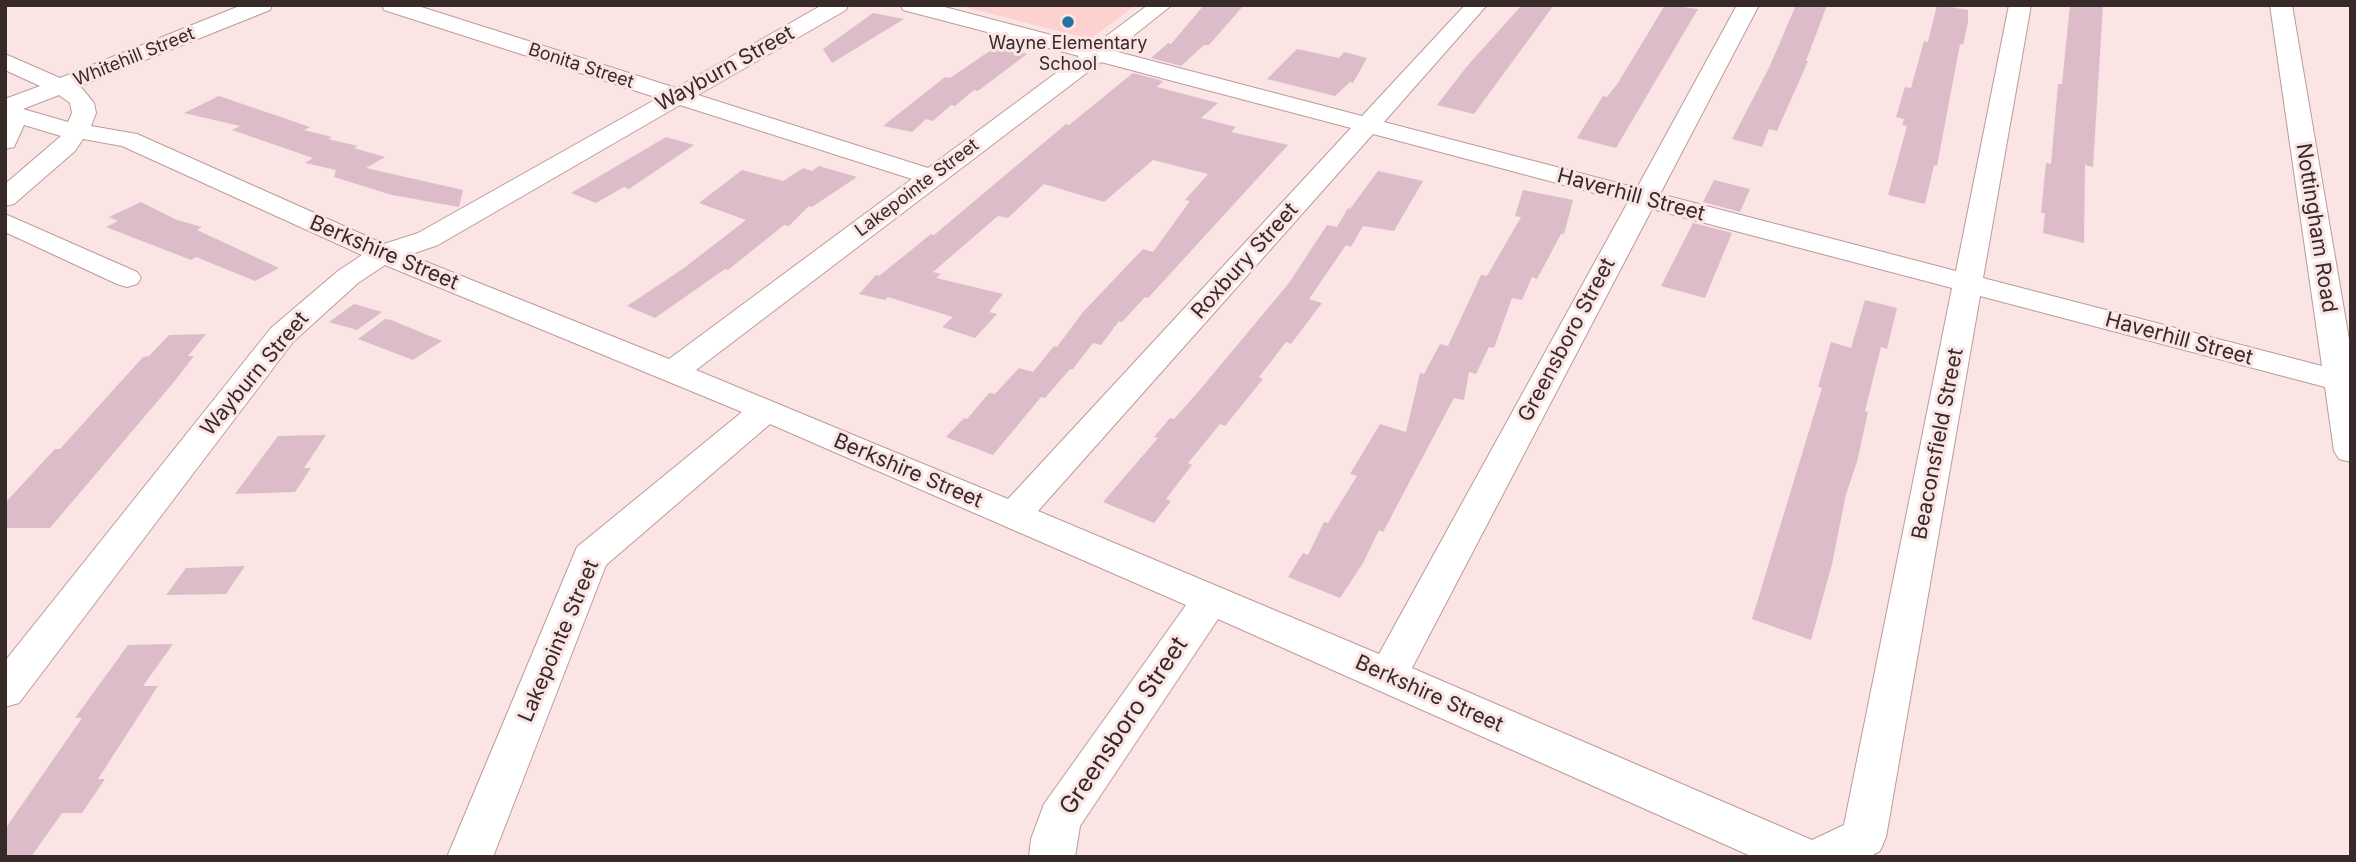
<!DOCTYPE html>
<html>
<head>
<meta charset="utf-8">
<style>
	body { margin:0 }
	#map { position:relative; width:2356px; height:862px; overflow:hidden; background:#fae4e4; font-family:Inter,sans-serif }
	canvas { display:block }
	.frame { position:absolute; inset:0; border:7px solid #372a29; pointer-events:none }
</style>
</head>
<body>
<div id="map">
<canvas width="2356" height="862"></canvas>
<div class="frame"></div>
</div>
<script>
const ctx = document.querySelector('canvas').getContext('2d');
ctx.lineJoin = 'round';
function fill(path, color) {
  ctx.fillStyle = color;
  ctx.fill(path, 'evenodd');
}
function toPath(rows) {
  const path = new Path2D();
  for (const r of rows) {
    path.moveTo(r[0], r[1]);
    for (let i = 2; i < r.length; i += 2) path.lineTo(r[i], r[i + 1]);
  }
  return path;
}
function trace(path, color, width, dash) {
  ctx.strokeStyle = color;
  ctx.lineWidth = width;
  ctx.lineCap = dash ? 'butt' : 'round';
  ctx.setLineDash(dash || []);
  ctx.stroke(path);
}
function label(font, color, halo, rows, align = 'center') {
  ctx.font = font + ' Inter,sans-serif';
  ctx.lineWidth = 6;
  ctx.setLineDash([]);
  ctx.textBaseline = 'middle';
  ctx.strokeStyle = halo;
  ctx.fillStyle = color;
  for (const [text, x, y, turn = 0] of rows) {
    ctx.save();
    ctx.translate(x, y);
    ctx.rotate((+turn || 0) * Math.PI / 180);
    ctx.textAlign = isNaN(turn) ? turn : align;
    if (halo) ctx.strokeText(text, 0, 0);
    ctx.fillText(text, 0, 0);
    ctx.restore();
  }
}
const built = toPath([
	[957,5,1136,5,1090,39]
]);
const building = toPath([
	[1204,5,1244,5,1209,45,1204,45,1181,66,1151,58,1168,43,1171,44],
	[1522,5,1554,5,1474,114,1437,105,1468,65],
	[1665,5,1698,9,1616,148,1577,138,1603,96,1607,97,1618,83],
	[1796,5,1827,5,1806,61,1808,61,1777,131,1769,129,1762,147,1732,139,1769,68],
	[1937,5,1968,10,1968,22,1963,45,1960,44,1937,166,1934,165,1925,204,1888,195,1907,126,1902,125,1904,119,1896,117,1905,87,1911,88,1924,41,1928,42],
	[2070,5,2103,5,2093,167,2085,165,2084,243,2043,233,2045,213,2041,213,2046,163,2051,164,2058,84,2062,84],
	[873,13,904,19,832,63,823,49],
	[997,46,1027,54,978,91,974,90,955,106,951,105,933,121,926,119,912,132,883,126,945,77,950,78],
	[1297,49,1339,58,1344,52,1367,58,1353,83,1350,82,1335,96,1267,79],
	[1133,73,1163,81,1157,87,1218,103,1201,118,1236,127,1231,132,1288,145,1148,298,1145,297,1122,322,1119,321,1101,345,1093,343,1073,369,1070,369,1045,398,1041,397,993,455,946,437,964,418,967,419,989,393,995,394,1019,368,1033,372,1054,346,1057,347,1083,312,1143,249,1153,252,1190,201,1185,200,1208,174,1153,160,1104,202,1044,184,1008,218,998,216,933,272,941,274,936,278,1003,294,989,312,997,314,975,338,942,327,953,317,888,297,885,300,859,294,876,275,879,276,931,234,934,235,1066,124,1069,125],
	[219,96,310,127,304,130,332,137,328,139,358,146,354,148,385,157,366,168,463,190,459,207,392,195,334,177,336,170,305,163,313,158,232,130,240,126,184,113],
	[666,137,694,145,629,189,624,187,596,203,571,193],
	[819,166,857,177,812,207,809,206,789,226,784,225,728,270,725,269,655,318,627,306,684,268,746,220,699,203,742,170,783,181,803,168,812,171],
	[1378,171,1423,181,1394,231,1363,226,1351,247,1346,245,1309,299,1322,303,1291,344,1286,342,1259,377,1263,379,1225,426,1220,424,1188,463,1192,465,1166,499,1171,501,1154,523,1103,502,1158,438,1154,437,1170,418,1174,419,1198,392,1289,283,1327,225,1337,227,1348,208,1350,209],
	[1714,180,1750,189,1740,212,1703,202],
	[1523,190,1573,200,1564,234,1561,234,1537,279,1532,277,1522,300,1512,298,1494,348,1489,347,1476,374,1469,372,1464,400,1454,398,1383,532,1379,530,1363,563,1340,598,1288,577,1303,553,1308,555,1324,522,1328,523,1357,476,1350,474,1380,424,1406,432,1420,373,1424,374,1440,344,1448,346,1481,275,1487,276,1521,217,1515,216],
	[141,202,177,220,202,227,197,230,279,268,255,281,196,257,191,260,106,227,118,221,109,217],
	[1693,223,1732,233,1705,298,1661,286],
	[1865,300,1897,308,1887,349,1881,347,1865,411,1868,412,1857,462,1846,494,1832,564,1811,640,1752,619,1822,388,1818,387,1831,342,1851,348],
	[354,304,382,312,357,330,329,322],
	[385,319,391,320,442,341,413,360,358,339],
	[206,334,188,356,194,356,173,383,50,528,5,528,5,503,55,449,60,449,143,357,149,356,169,335],
	[326,435,304,468,311,468,295,492,235,494,278,436],
	[245,566,226,594,166,595,186,568],
	[173,644,143,686,158,686,98,779,105,779,82,813,62,813,31,857,5,857,5,829,82,718,75,718,128,645]
]);
const minor = toPath([
	[242,5,272,5,270,10,80,86,94,103,96,113,91,126,137,134,384,244,418,233,658,98,384,10,382,5,415,5,676,88,822,5,848,5,846,10,698,95,928,168,1079,56,903,10,901,5,937,5,1093,46,1148,5,1172,5,1114,51,1362,116,1465,5,1487,5,1384,122,1637,188,1737,5,1759,5,1660,194,1956,271,2009,5,2031,5,1983,278,2322,366,2270,5,2292,5,2351,351,2351,462,2339,459,2334,451,2325,387,1980,296,1886,837,1880,851,1869,857,1753,857,1218,619,1080,826,1075,857,1029,857,1031,839,1044,804,1186,605,770,424,606,565,493,857,447,857,577,547,742,412,385,265,358,283,293,342,19,703,5,707,5,661,271,328,338,271,362,255,122,146,83,139,75,151,14,204,5,206,5,184,61,136,24,125,14,147,5,149,5,99,40,86,5,70,5,54,60,78,242,5],
	[1101,62,1351,128,1008,499,696,370,1101,62],
	[59,95,70,103,72,113,68,122,23,109,59,95],
	[680,105,912,179,669,359,409,255,438,245,680,105],
	[1373,134,1628,202,1379,654,1038,511,1373,134],
	[1652,209,1952,288,1844,825,1812,840,1412,668,1652,209],
	[5,214,137,272,141,278,137,284,127,287,117,284,5,232,5,214]
]);
const markers = [
	[1068,22,7,"#2573a5"]
];
const farPoinames = [
	["Wayne Elementary",1068,44],
	["School",1068,65]
];
const farStreetnames = [
	["Whitehill Street",134,57,-22],
	["Bonita Street",581,66,18],
	["Lakepointe Street",917,188,-37]
];
const streetNames = [
	["Wayburn Street",725,69,-29],
	["Haverhill Street",1631,195,15],
	["Nottingham Road",2316,228,81],
	["Berkshire Street",384,253,23],
	["Roxbury Street",1245,261,-48],
	["Haverhill Street",2179,339,15],
	["Greensboro Street",1567,340,-62],
	["Wayburn Street",255,374,-50],
	["Beaconsfield Street",1938,444,-79],
	["Berkshire Street",908,471,23],
	["Lakepointe Street",559,641,-67],
	["Berkshire Street",1429,694,24]
];
const nearStreetnames = [
	["Greensboro Street",1124,726,-56]
];
fill(built, '#fdd1d0');
fill(building, '#dcbcc9');
trace(minor, '#bd9b9a', 2);
fill(minor, '#fff');
for (const [x, y, r, color] of markers) {
  const dot = new Path2D();
  dot.arc(x, y, r, 0, 2 * Math.PI);
  ctx.fillStyle = color;
  ctx.fill(dot);
  trace(dot, '#fae4e4', 2.5);
}
label('18px', '#372a29', '#fae4e4', farPoinames);
label('18px', '#372a29', '#fae4e4', farStreetnames);
label('21px', '#372a29', '#fae4e4', streetNames);
label('24px', '#372a29', '#fae4e4', nearStreetnames);
</script>
</body>
</html>
